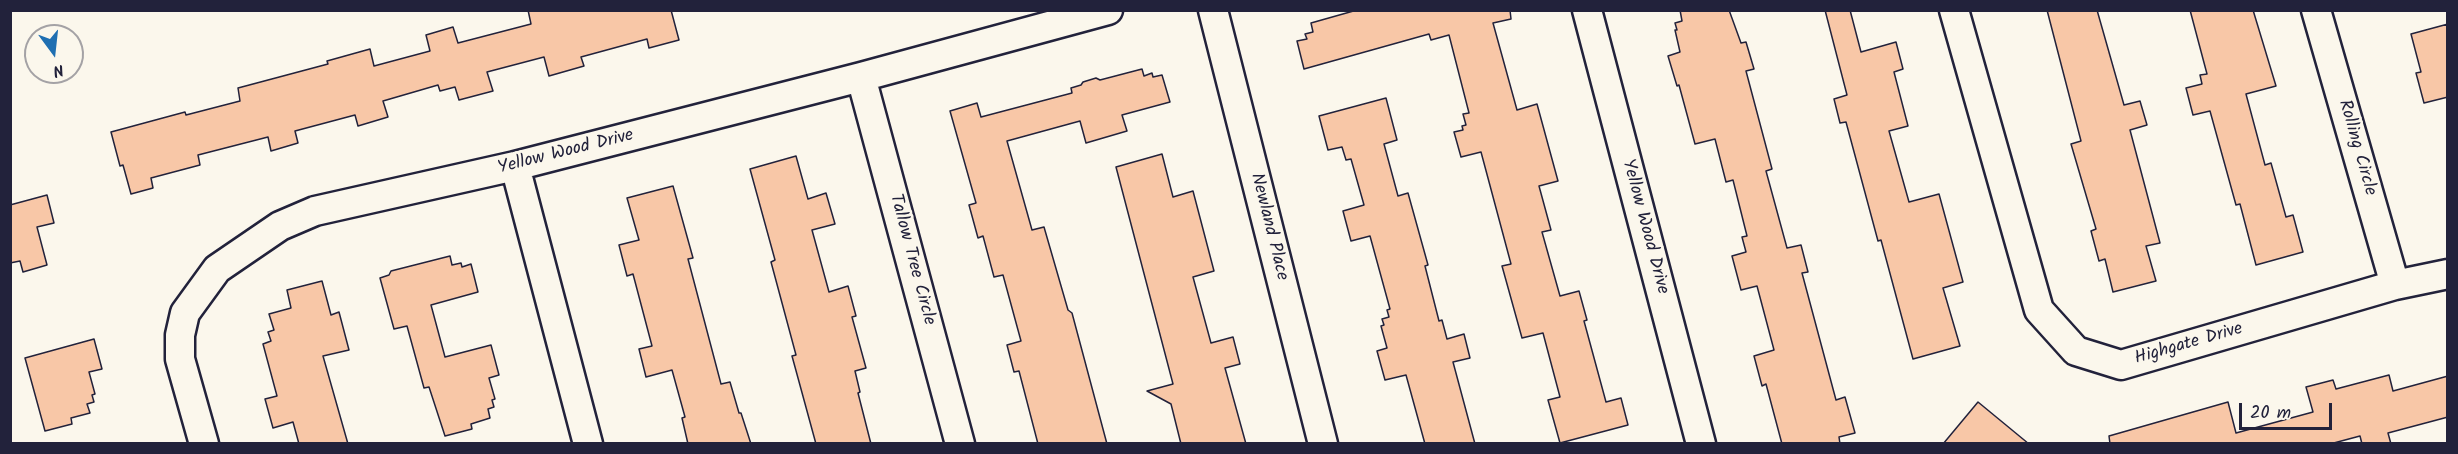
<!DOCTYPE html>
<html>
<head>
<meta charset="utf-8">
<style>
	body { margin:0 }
	#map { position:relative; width:2458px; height:454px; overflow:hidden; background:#fbf7ec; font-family:Kalam,sans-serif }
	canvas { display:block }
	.frame { position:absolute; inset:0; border:12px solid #22223b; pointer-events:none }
	.north { position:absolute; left:24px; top:24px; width:60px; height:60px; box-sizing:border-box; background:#fbf7ec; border:2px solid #a4a2a5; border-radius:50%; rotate:165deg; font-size:16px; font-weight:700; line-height:24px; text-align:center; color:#22223b }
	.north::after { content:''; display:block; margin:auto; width:21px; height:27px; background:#1f6fb2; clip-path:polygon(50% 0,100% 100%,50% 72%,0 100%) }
	.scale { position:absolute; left:2239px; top:403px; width:93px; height:27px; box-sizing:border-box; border:3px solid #22223b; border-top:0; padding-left:8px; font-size:18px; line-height:21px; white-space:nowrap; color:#22223b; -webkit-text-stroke:4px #fbf7ec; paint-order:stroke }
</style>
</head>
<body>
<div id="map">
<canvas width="2458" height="454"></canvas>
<div class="frame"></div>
<div class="north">N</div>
<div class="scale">20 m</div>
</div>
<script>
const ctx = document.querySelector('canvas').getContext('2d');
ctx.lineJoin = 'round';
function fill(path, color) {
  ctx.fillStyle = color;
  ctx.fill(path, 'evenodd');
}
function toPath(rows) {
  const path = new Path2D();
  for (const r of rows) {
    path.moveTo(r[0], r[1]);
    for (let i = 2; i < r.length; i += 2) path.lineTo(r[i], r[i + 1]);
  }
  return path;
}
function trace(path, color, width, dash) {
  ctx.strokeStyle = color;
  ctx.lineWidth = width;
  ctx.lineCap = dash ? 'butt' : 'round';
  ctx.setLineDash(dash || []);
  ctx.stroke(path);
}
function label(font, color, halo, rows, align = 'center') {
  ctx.font = font + ' Kalam,sans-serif';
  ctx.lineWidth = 5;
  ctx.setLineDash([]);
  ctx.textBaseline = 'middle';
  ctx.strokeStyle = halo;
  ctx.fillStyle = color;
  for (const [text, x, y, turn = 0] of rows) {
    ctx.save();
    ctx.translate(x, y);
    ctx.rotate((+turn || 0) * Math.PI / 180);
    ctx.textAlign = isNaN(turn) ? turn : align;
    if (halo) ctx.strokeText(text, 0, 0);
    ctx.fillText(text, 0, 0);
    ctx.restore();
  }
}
const building = toPath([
	[528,10,671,10,679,40,649,48,647,39,581,57,584,66,549,76,544,57,487,72,493,91,459,100,455,87,440,91,438,85,383,101,388,117,358,126,355,115,295,131,298,143,271,151,268,137,198,155,200,165,151,178,153,188,131,194,123,165,120,166,111,132,185,112,186,115,240,101,238,88,328,64,327,61,370,49,374,66,430,51,426,35,453,27,458,43,531,24,528,10],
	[1357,10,1510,10,1511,19,1493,23,1517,110,1537,104,1558,181,1539,186,1551,230,1542,232,1560,296,1579,291,1587,320,1584,321,1606,402,1621,398,1628,425,1560,443,1548,400,1560,397,1543,333,1522,338,1502,266,1511,264,1481,152,1461,157,1454,132,1463,130,1462,126,1466,125,1463,114,1469,113,1449,35,1431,40,1429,34,1304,69,1297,41,1307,39,1305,34,1313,32,1311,23,1357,10],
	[1680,10,1729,10,1741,43,1746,42,1754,69,1746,71,1772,169,1766,171,1787,248,1801,245,1808,272,1802,273,1836,400,1845,397,1855,433,1839,437,1840,444,1782,444,1766,384,1762,386,1754,356,1774,350,1757,286,1741,290,1732,256,1746,252,1742,237,1747,236,1733,180,1726,182,1715,139,1695,144,1679,85,1677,86,1668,56,1680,52,1675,30,1677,30,1675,23,1682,21,1680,10],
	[1825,10,1850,10,1861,52,1896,42,1903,69,1894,72,1908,126,1889,131,1909,202,1939,194,1963,282,1943,288,1960,346,1913,359,1881,240,1878,241,1846,122,1840,123,1834,99,1847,95,1825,10],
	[2047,10,2097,10,2124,105,2140,101,2147,125,2130,130,2160,243,2146,246,2156,281,2113,292,2105,259,2099,261,2091,231,2096,229,2071,144,2081,141,2047,10],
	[2190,10,2253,10,2276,86,2246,94,2265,165,2271,163,2286,217,2293,215,2303,252,2256,265,2240,204,2236,205,2210,111,2193,115,2186,88,2202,84,2200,75,2207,74,2190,10],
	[2448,24,2448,97,2424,103,2416,73,2421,72,2411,34,2448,24],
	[1142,69,1144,76,1152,73,1153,77,1162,75,1170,102,1122,115,1127,131,1086,143,1080,121,1007,141,1032,230,1044,227,1068,310,1072,313,1107,444,1038,444,1019,371,1014,372,1007,345,1021,341,1003,275,994,277,983,236,978,238,969,205,976,203,950,111,977,103,981,117,1072,93,1071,88,1081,85,1083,82,1096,78,1100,80,1142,69],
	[1386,98,1397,140,1384,144,1398,196,1408,193,1428,265,1425,266,1439,321,1442,320,1447,339,1464,334,1470,358,1453,362,1475,444,1425,444,1406,375,1385,380,1377,351,1387,348,1381,326,1384,325,1382,319,1389,317,1387,310,1390,309,1370,236,1351,241,1343,211,1364,205,1351,159,1346,160,1342,147,1328,150,1319,116,1386,98],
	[1162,154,1173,197,1193,191,1214,271,1193,277,1211,343,1233,337,1240,364,1225,368,1246,444,1181,444,1171,404,1147,391,1173,384,1116,167,1162,154],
	[796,156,808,199,826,193,835,224,812,230,829,292,848,286,856,316,852,317,866,368,855,371,860,392,858,393,871,444,816,444,792,356,796,355,771,262,775,260,750,169,796,156],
	[673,186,693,258,688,259,721,384,730,382,739,413,741,413,751,444,688,444,682,418,685,417,672,370,646,377,639,349,652,346,633,274,627,276,619,245,639,240,627,198,673,186],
	[47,195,54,223,37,227,47,265,23,272,20,261,10,263,10,205,47,195],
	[450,256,452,265,461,263,462,267,471,264,478,292,431,305,445,357,491,345,499,375,489,378,495,399,492,400,494,407,488,409,490,418,471,424,472,429,445,436,429,387,424,388,407,326,394,329,380,278,389,275,391,271,450,256],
	[322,281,331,315,339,312,349,350,323,356,348,444,299,444,293,422,273,428,265,399,277,396,263,344,271,341,268,332,274,330,269,314,291,308,287,290,322,281],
	[94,339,102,369,89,372,95,394,92,395,94,402,87,404,90,413,71,418,72,424,45,431,25,358,94,339],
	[2389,375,2393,391,2448,376,2448,417,2388,433,2391,444,2362,444,2360,436,2330,444,2110,444,2109,436,2228,402,2236,433,2313,412,2306,387,2333,380,2336,389,2389,375],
	[1978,402,2029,444,1943,444,1978,402]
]);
const minor = toPath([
	[1213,10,1323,444],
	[1587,10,1701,444],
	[1954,10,2039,310,2076,351,2121,365,2395,285,2448,274],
	[2316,10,2395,285],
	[861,77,960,444],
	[515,166,588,444],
	[204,444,180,359,180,335,185,313,217,269,280,226,315,211,515,166,861,77,1108,10]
]);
const streetNames = [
	["Rolling Circle",2356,148,74],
	["Yellow Wood Drive",566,153,-14],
	["Newland Place",1268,227,76],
	["Yellow Wood Drive",1644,227,75],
	["Tallow Tree Circle",911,260,75],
	["Highgate Drive",2189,345,-16]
];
fill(building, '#f8c7a7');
trace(building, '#22223b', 1.5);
trace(minor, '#22223b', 33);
trace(minor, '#fbf7ec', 28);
label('18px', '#22223b', '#fbf7ec', streetNames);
</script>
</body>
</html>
